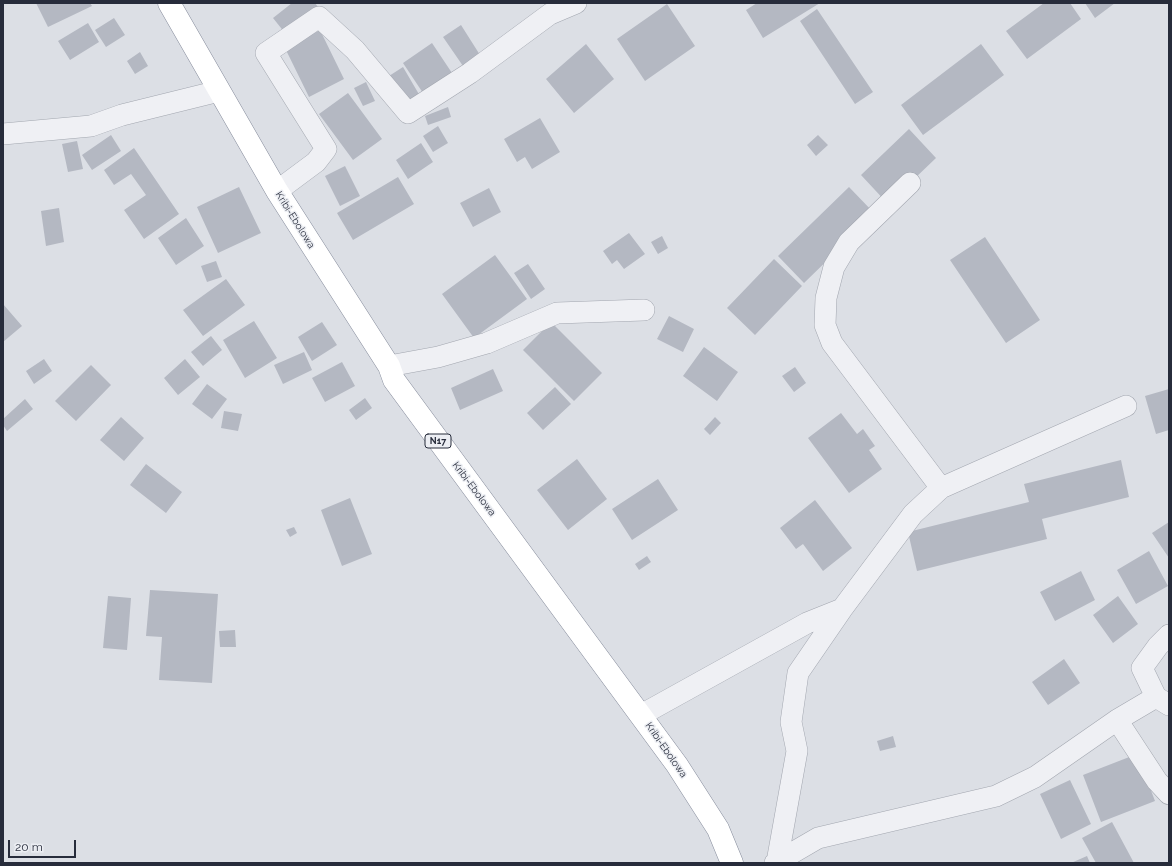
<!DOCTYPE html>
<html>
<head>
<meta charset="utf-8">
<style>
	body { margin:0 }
	#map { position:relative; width:1172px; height:866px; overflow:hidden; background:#dcdfe5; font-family:Raleway,sans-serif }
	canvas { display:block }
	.frame { position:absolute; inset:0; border:4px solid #272c3b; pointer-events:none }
	.scale { position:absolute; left:8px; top:840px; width:68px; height:18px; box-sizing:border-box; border:2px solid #272c3b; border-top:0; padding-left:5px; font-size:12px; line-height:14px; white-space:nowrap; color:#272c3b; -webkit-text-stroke:3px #eceef3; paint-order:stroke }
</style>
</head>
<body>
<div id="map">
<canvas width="1172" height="866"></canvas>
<div class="frame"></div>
<div class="scale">20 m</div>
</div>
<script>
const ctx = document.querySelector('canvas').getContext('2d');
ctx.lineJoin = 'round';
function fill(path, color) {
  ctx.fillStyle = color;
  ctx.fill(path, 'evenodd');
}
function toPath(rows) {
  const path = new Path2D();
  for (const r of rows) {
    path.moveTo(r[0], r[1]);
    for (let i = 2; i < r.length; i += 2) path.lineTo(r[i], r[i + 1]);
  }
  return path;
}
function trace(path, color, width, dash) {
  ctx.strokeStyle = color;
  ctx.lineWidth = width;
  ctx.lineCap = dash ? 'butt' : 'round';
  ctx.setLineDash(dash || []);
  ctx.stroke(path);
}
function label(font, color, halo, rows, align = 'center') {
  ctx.font = font + ' Raleway,sans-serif';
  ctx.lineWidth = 3;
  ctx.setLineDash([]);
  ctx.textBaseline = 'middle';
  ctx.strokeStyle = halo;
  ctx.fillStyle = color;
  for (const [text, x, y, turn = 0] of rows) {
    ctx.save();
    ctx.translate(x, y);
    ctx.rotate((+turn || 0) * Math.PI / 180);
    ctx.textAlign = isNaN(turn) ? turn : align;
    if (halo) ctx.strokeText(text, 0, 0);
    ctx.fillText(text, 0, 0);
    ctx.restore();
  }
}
const building = toPath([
	[36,3,90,3,92,6,48,27],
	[292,3,315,3,318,7,285,33,273,18],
	[757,3,820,3,763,38,746,10],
	[1044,3,1070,3,1081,19,1027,59,1006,31],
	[1085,3,1115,3,1095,18],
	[667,4,695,46,645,81,617,39],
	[817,9,873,92,855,104,800,21],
	[114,18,125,35,106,47,95,30],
	[88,23,99,42,70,60,58,41],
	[461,25,480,55,463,66,443,37],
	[320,30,344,79,309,97,285,48],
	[432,43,454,76,425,96,403,63],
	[586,44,614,79,574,113,546,79],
	[981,44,1004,75,923,135,901,105],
	[140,52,148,66,135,74,127,61],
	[403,67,420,96,406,105,389,76],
	[366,82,375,101,363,106,354,88],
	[348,93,382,139,353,160,319,114],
	[448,107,451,117,428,125,425,116],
	[540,118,560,152,532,169,525,157,517,162,504,139],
	[438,126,448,143,433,152,423,136],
	[909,129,936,158,888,204,861,175],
	[111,135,121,151,92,170,82,155],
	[818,135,828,145,816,156,807,145],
	[77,141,83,169,68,172,62,144],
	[421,143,433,162,408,179,396,160],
	[134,148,179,214,144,239,124,210,146,195,131,174,114,185,104,170],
	[345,166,360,196,340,206,325,176],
	[398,177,414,204,353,240,337,213],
	[239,187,261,233,218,253,197,207],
	[849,187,875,214,804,283,778,256],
	[489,188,501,212,473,227,460,203],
	[59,208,64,242,46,246,41,211],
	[186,218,204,246,176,265,158,238],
	[629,233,645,254,624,269,617,260,612,264,603,251],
	[662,236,668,248,658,254,651,242],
	[985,237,1040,320,1006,343,950,260],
	[495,255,527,299,474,338,442,294],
	[774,259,802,286,755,335,727,308],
	[216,261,222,277,207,282,201,266],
	[528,264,545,289,531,299,514,273],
	[226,279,245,305,203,336,183,310],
	[3,304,22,326,3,342],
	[669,316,694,329,683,352,657,339],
	[254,321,277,358,245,378,223,340],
	[322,322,337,345,312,361,298,337],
	[551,322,602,373,574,401,523,350],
	[211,336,222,350,203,366,191,352],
	[704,347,738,372,717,401,683,376],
	[304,352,312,370,283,384,274,365],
	[44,359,52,371,34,384,26,371],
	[185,359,200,377,178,395,164,378],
	[342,362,355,386,325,402,312,378],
	[91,365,111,385,76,421,55,401],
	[795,367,806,383,794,392,782,376],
	[493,369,503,391,460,410,451,388],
	[207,384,227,399,212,419,192,404],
	[555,387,571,404,543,430,527,413],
	[1169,389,1169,430,1156,434,1145,396],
	[365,398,372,408,356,420,349,410],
	[25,399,33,409,7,431,3,425,3,419],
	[224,411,242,414,238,431,221,428],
	[841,413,857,434,863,429,875,446,869,450,882,469,849,493,808,438],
	[121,417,144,438,124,461,100,440],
	[715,417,721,423,710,435,704,429],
	[577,459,607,499,568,530,537,490],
	[1121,460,1129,497,1042,519,1047,539,917,571,908,532,1029,502,1024,484],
	[146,464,182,492,166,513,130,485],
	[658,479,678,510,632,540,612,509],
	[350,498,372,554,342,566,321,510],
	[815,500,852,548,823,571,803,544,796,549,780,528],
	[1169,522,1169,558,1152,533],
	[294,527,297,533,290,537,286,530],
	[1149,551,1168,586,1136,604,1117,570],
	[647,556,651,562,639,570,635,564],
	[1081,571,1095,600,1055,621,1040,592],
	[150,590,218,594,212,683,159,680,162,637,146,636],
	[108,596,131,598,127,650,103,648],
	[1118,596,1138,624,1113,643,1093,615],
	[235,630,236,647,220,647,219,631],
	[1064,659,1080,683,1048,705,1032,682],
	[893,736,896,747,880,751,877,741],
	[1137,754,1155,801,1101,822,1083,775],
	[1070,780,1091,824,1061,839,1040,794],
	[1112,822,1134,863,1096,863,1082,838],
	[1087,856,1090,863,1071,863]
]);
const street = toPath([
	[3,134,91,126,122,115,219,91],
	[910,183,849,242,834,267,826,298,825,325,832,343,941,488],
	[277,191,316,162,326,149,266,53,319,17,355,50,408,113,470,73,550,14,576,3],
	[389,366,438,357,487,343,557,313,644,310],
	[1156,697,1142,668,1158,646,1169,635],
	[641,715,807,623,842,609,913,514,941,488,1126,406],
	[1117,720,1157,781,1169,794],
	[777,862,797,751,791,722,798,673,842,609],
	[775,863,818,838,996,796,1035,777,1117,720,1156,697,1169,705]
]);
const highway = toPath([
	[169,3,277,191,389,366,394,380,677,765,718,829,732,863]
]);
const shields = [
	[438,441,26]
];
const shieldNames = [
	["N17",438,441]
];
const streetNames = [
	["Kribi-Ebolowa",295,220,58],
	["Kribi-Ebolowa",474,489,53],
	["Kribi-Ebolowa",666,750,55]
];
fill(building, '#b4b8c2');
trace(street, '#a2a6af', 22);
trace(highway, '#858b9b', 23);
trace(street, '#eff0f4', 21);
trace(highway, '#fff', 22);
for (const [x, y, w] of shields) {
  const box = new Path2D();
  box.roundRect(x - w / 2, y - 7, w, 14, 3);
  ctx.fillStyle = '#eceef3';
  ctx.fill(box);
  trace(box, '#272c3b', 1);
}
label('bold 9px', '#272c3b', null, shieldNames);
label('10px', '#272c3b', '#eceef3', streetNames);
</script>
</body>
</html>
